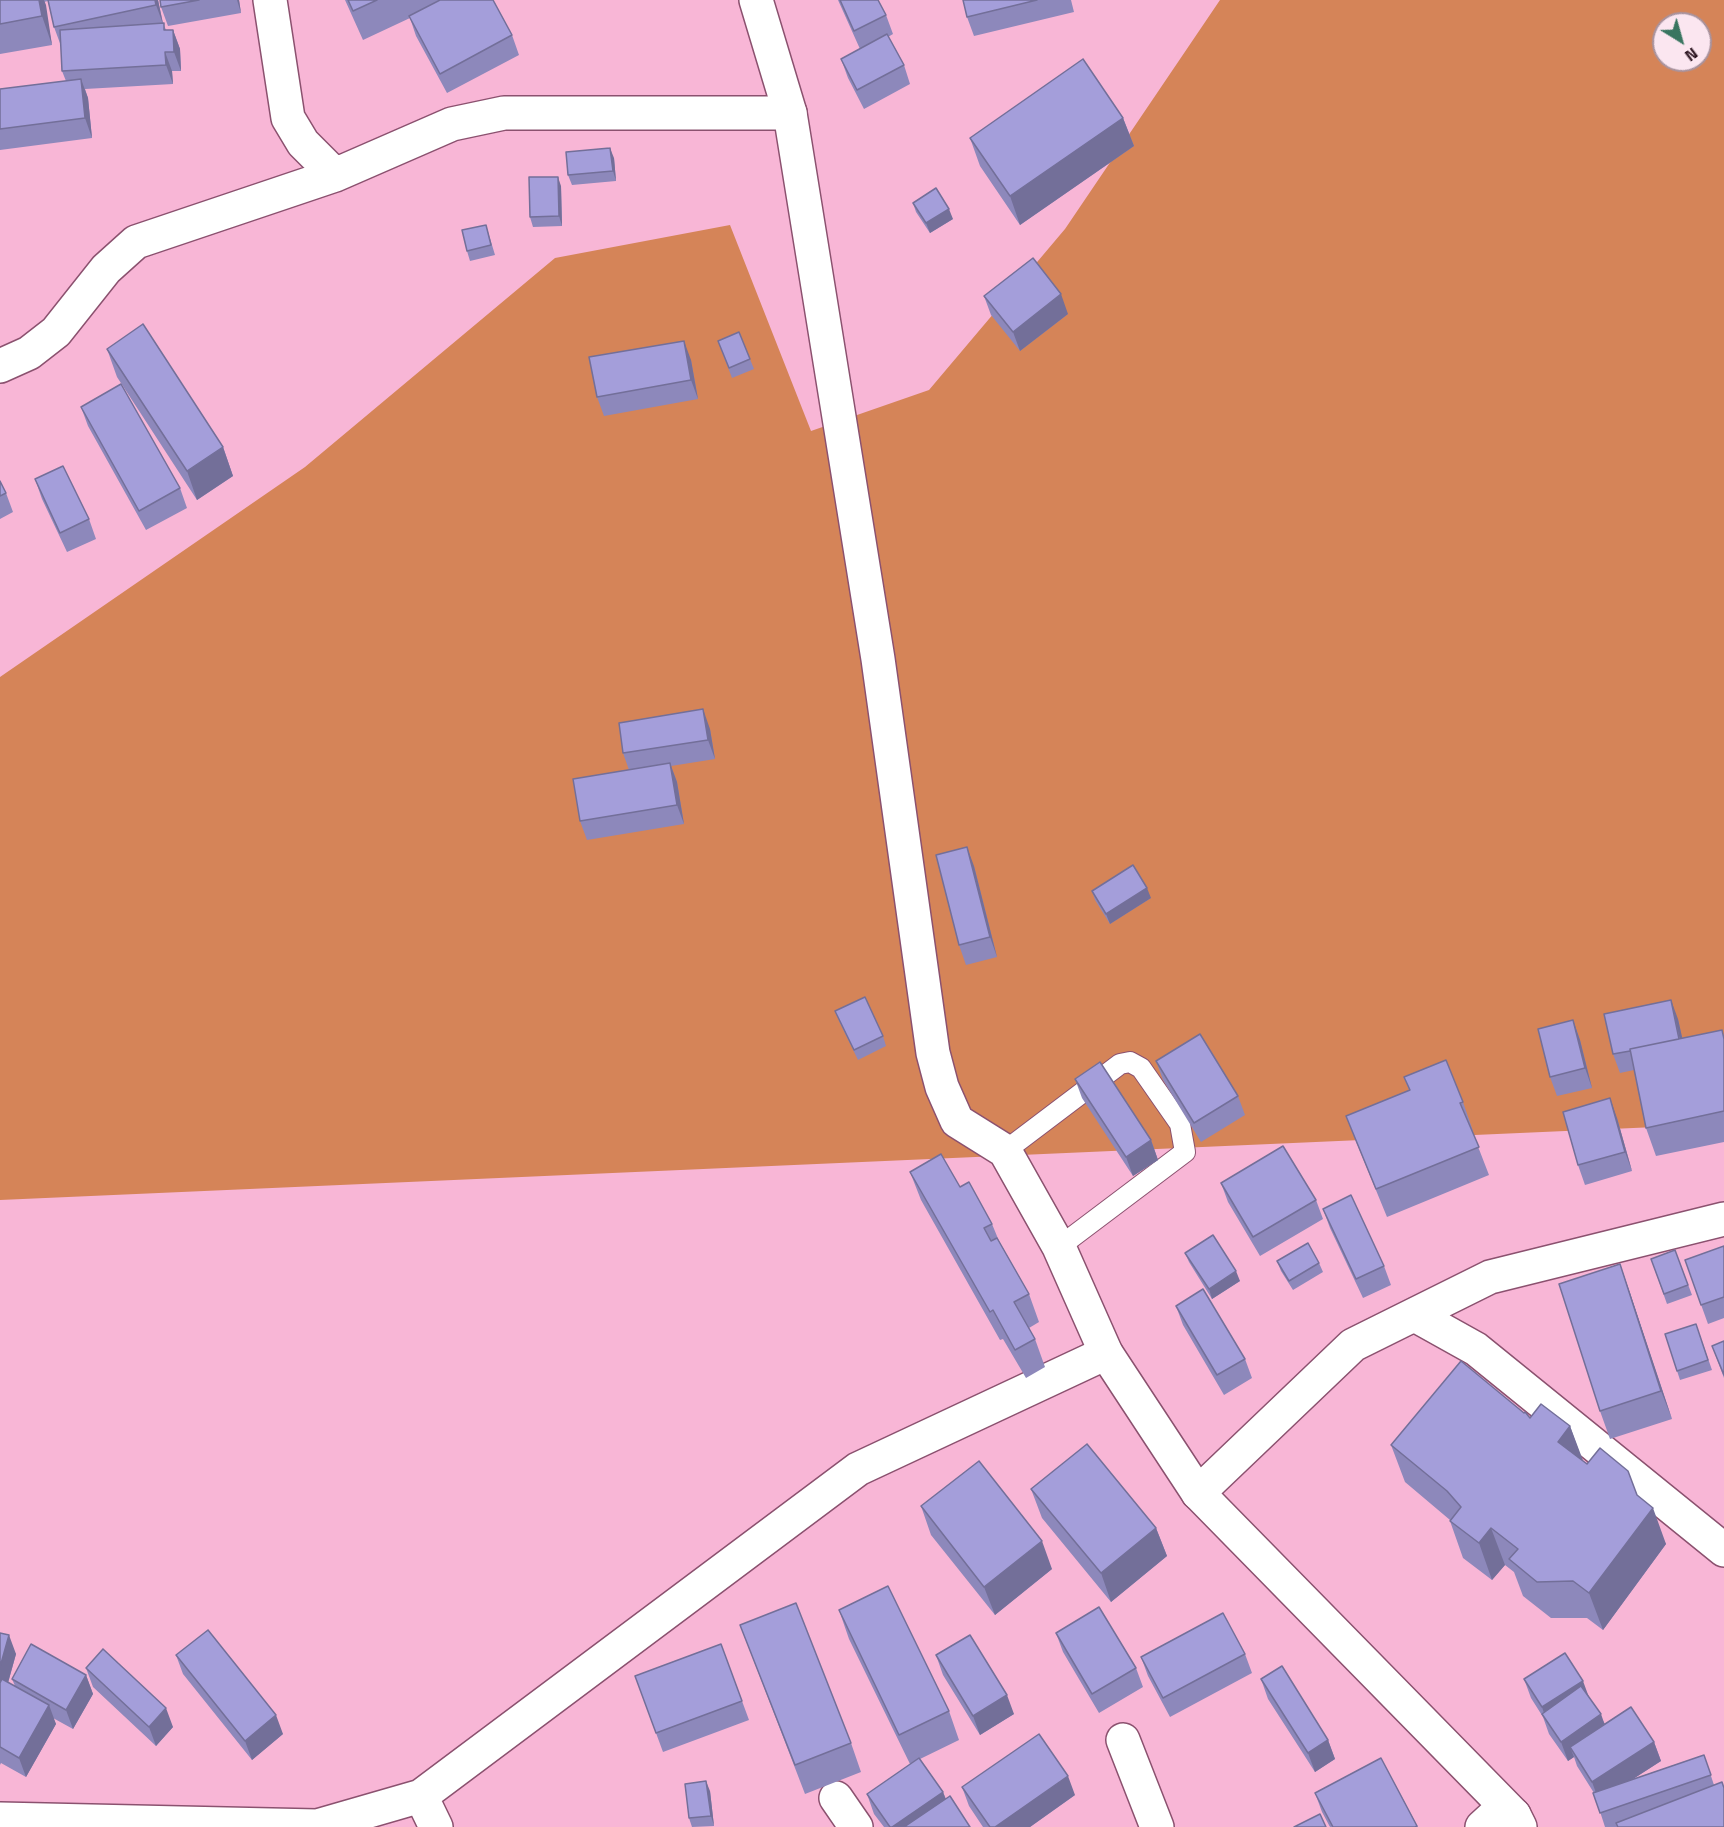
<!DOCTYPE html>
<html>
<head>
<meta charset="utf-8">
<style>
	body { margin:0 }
	#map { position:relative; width:1724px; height:1827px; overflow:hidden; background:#f8b6d6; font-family:"Titillium Web",sans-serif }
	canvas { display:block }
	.north { position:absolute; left:1652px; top:12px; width:60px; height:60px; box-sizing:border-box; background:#fbe6f0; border:2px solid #a8929d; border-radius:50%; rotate:143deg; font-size:16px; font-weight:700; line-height:24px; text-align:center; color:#2b1420 }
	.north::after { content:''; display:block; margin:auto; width:21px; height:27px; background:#397560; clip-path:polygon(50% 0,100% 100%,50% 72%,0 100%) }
</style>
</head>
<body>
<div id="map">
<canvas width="1724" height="1827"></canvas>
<div class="north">N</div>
</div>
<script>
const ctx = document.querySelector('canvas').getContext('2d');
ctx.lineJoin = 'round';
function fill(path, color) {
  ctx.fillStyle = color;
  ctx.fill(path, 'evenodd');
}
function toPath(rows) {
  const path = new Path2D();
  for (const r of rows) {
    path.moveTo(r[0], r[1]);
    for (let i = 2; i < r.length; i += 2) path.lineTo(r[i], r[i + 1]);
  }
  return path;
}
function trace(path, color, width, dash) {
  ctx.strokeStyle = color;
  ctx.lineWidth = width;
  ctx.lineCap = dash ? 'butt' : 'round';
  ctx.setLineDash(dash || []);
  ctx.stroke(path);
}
const green = toPath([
	[1220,0,1724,0,1724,1124,0,1200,0,677,305,467,555,258,730,225,811,431,929,390,1065,229],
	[1664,24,1700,24,1700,60,1664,60]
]);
const lane = toPath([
	[1005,1151,1120,1064,1130,1062,1141,1068,1180,1124,1185,1152,1059,1247]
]);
const street = toPath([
	[270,0,288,118,303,143,335,175],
	[0,366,29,353,56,332,106,269,136,242,335,175,452,124,504,113,790,113],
	[1415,1315,1476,1349,1724,1550],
	[1198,1493,1353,1345,1490,1277,1724,1219],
	[1123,1740,1157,1827],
	[421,1796,436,1827],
	[836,1798,856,1827],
	[0,1819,317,1826,421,1796,858,1469,1106,1353],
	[1482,1827,1494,1816,1514,1815]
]);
const secondary = toPath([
	[756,0,790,113,878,659,933,1053,942,1087,957,1121,1005,1151,1059,1247,1106,1353,1198,1493,1514,1815,1520,1827]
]);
const wall = toPath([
	[0,0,158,0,163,23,166,30,173,30,180,49,181,71,172,71,173,84,85,89,88,98,92,138,0,150,0,89,66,81,62,71,61,46,54,27,48,1,44,2,52,45,0,54],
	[160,0,239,0,241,13,168,26,161,7],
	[345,0,493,0,512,35,519,55,447,93,416,36,410,18,363,40],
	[838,0,878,0,886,15,893,34,888,37,904,65,910,84,864,109,848,78,841,59,860,49],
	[963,0,1071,0,1074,12,974,36,967,17],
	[1123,118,1134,146,1020,225,980,166,970,138],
	[614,158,616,181,572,185,568,175],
	[561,186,562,226,533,227,530,217],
	[913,203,953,219,930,233,916,212],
	[486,225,495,255,470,261,467,251],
	[984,296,1068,314,1020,351,991,315],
	[739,332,754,369,732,378,718,341],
	[107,349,223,447,233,476,197,500,117,377],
	[691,360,698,399,604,416,597,397],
	[81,407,180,488,187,508,146,530,88,426],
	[35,479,89,519,96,539,67,552,42,499],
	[0,481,6,493,13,512,0,519],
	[710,729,715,759,671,766,677,782,684,824,587,840,580,821,629,770,623,753],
	[974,866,997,957,966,965,959,945],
	[1092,891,1151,898,1110,924,1095,900],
	[835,1011,883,1036,886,1046,858,1060,839,1021],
	[1678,1019,1682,1038,1724,1035,1724,1142,1656,1156,1646,1128,1634,1070,1620,1073,1613,1054],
	[1573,1020,1580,1040,1592,1088,1557,1096,1550,1077],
	[1156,1061,1238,1096,1245,1115,1201,1142,1163,1080],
	[1404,1077,1463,1102,1473,1131,1472,1131,1489,1175,1387,1217,1357,1144,1346,1116,1409,1090],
	[1075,1079,1151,1140,1158,1160,1133,1176,1082,1098],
	[1617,1118,1632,1171,1585,1185,1578,1165],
	[910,1172,960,1187,992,1224,999,1241,1029,1294,1039,1322,1029,1328,1035,1339,1045,1367,1026,1378,1003,1339,1000,1340,921,1200],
	[1221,1183,1316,1200,1323,1219,1260,1256,1228,1202],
	[1323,1209,1384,1266,1391,1285,1363,1298,1330,1228],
	[1724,1246,1724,1318,1708,1324,1685,1260],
	[1675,1250,1692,1295,1667,1304,1651,1259],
	[1185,1253,1240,1281,1212,1299,1189,1262],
	[1277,1261,1319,1263,1323,1272,1293,1290,1281,1271],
	[1620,1264,1630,1293,1672,1419,1610,1439,1600,1411],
	[1176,1306,1245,1359,1252,1378,1224,1395,1183,1325],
	[1696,1324,1712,1370,1680,1380,1665,1334],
	[1724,1341,1724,1378,1712,1346],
	[1524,1413,1530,1418,1570,1426,1582,1460,1637,1495,1666,1544,1603,1630,1587,1618,1551,1618,1523,1596,1514,1572,1505,1565,1492,1580,1463,1558,1450,1521,1450,1520,1405,1482,1391,1445],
	[1031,1489,1156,1528,1167,1556,1111,1602,1042,1518],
	[921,1506,1052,1569,995,1615,931,1535],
	[839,1610,949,1711,959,1740,920,1759,943,1792,946,1799,970,1827,884,1827,874,1814,867,1794,913,1762,910,1764,849,1639],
	[740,1625,851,1743,861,1772,805,1794],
	[0,1633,16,1654,8,1683,15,1686,12,1679,86,1675,93,1694,73,1729,53,1718,56,1724,26,1777,1,1763,0,1765],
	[1056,1633,1136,1668,1143,1687,1099,1713,1063,1652],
	[721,1644,749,1720,663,1752,635,1676],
	[1245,1654,1252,1673,1170,1717,1148,1676,1141,1657],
	[176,1655,283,1734,252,1760,183,1674],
	[936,1655,1014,1714,980,1735,943,1675],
	[86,1668,173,1727,156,1746,93,1687],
	[1261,1679,1328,1740,1335,1759,1315,1772,1268,1699],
	[1524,1679,1588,1696,1605,1724,1654,1742,1661,1761,1633,1779,1704,1755,1714,1785,1724,1827,1605,1827,1594,1793,1577,1766,1574,1757,1568,1761,1549,1734,1543,1717,1531,1698],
	[1381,1758,1418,1827,1330,1827,1322,1812,1315,1793],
	[962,1787,1075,1795,1030,1827,983,1827,969,1806],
	[710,1791,714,1826,692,1827,689,1818]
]);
const shadedWall = toPath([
	[39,0,44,0,46,5,52,45,42,16],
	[155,0,158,0,163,24,156,5],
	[237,0,239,0,241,13],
	[173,30,180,49,181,71,174,52],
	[165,52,172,71,173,84,166,65],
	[81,79,88,98,92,138,85,118],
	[1123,118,1134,146,1020,225,1010,196],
	[610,148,614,158,616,181,613,171],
	[558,177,561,186,562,226,559,216],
	[949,209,953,219,930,233,926,223],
	[1061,294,1068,314,1020,351,1013,332],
	[684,341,691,360,698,399,691,380],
	[223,447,233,476,197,500,187,471],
	[703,709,710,729,715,759,708,740],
	[670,763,677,782,684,824,677,805],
	[967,847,974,866,997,957,990,937],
	[1147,888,1151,898,1110,924,1106,914],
	[1671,1000,1678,1019,1687,1059,1680,1040],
	[1573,1020,1580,1040,1592,1088,1585,1068],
	[1610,1098,1617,1118,1632,1171,1625,1152],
	[1151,1140,1158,1160,1133,1176,1126,1157],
	[1620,1264,1630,1293,1672,1419,1661,1391],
	[1236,1271,1240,1281,1212,1299,1209,1289],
	[1570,1426,1584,1463,1558,1442],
	[1653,1508,1666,1544,1603,1630,1589,1593],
	[1156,1528,1167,1556,1111,1602,1101,1573],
	[1491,1528,1505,1565,1492,1580,1479,1543],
	[1042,1541,1052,1569,995,1615,984,1587],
	[9,1635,16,1654,2,1704,0,1699,0,1667],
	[86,1675,93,1694,73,1729,66,1710],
	[1583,1681,1590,1700,1547,1722,1542,1707],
	[1007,1695,1014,1714,980,1735,973,1716],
	[49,1705,56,1724,26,1777,19,1758],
	[166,1708,173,1727,156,1746,149,1727],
	[1601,1714,1608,1734,1570,1747,1574,1757,1568,1761,1561,1742],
	[276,1715,283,1734,252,1760,245,1741],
	[1328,1740,1335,1759,1315,1772,1308,1753],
	[1654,1742,1661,1761,1599,1801,1592,1782],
	[1068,1776,1075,1795,1030,1827,995,1827],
	[706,1781,710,1791,714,1826,711,1816],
	[943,1792,950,1811,927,1827,892,1827]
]);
const building = toPath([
	[0,0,39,0,42,16,0,24,0,0],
	[48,0,155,0,156,5,54,27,48,0],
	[160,0,199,0,161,7,160,0],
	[348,0,377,0,353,11,348,0],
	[440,0,493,0,512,35,440,74,409,16,440,0],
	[840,0,878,0,886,15,854,31,840,0],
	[963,0,1037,0,967,17,963,0],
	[164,23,164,30,173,30,174,52,165,52,166,65,62,71,60,30,164,23],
	[887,34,904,65,857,90,841,59,887,34],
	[1083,59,1123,118,1010,196,970,138,1083,59],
	[81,79,85,118,0,129,0,89,81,79],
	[610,148,613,171,568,175,566,152,610,148],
	[529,177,558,177,559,216,530,217,529,177],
	[936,188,949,209,926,223,913,203,936,188],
	[486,225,491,245,467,251,462,230,486,225],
	[1033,258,1061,294,1013,332,984,296,1033,258],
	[143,324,223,447,187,471,107,349,143,324],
	[739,332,750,359,729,368,718,341,739,332],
	[684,341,691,380,597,397,589,357,684,341],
	[121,384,180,488,139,511,81,407,121,384],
	[63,466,89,519,60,533,35,479,63,466],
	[0,481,6,493,0,496,0,481],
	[703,709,708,740,623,753,619,723,703,709],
	[670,763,677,805,580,821,573,779,670,763],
	[967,847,990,937,959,945,936,855,967,847],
	[1133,865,1147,888,1106,914,1092,891,1133,865],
	[865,997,883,1036,854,1050,835,1011,865,997],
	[1671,1000,1679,1039,1630,1049,1630,1051,1613,1054,1604,1014,1671,1000],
	[1573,1020,1585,1068,1550,1077,1538,1029,1573,1020],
	[1722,1030,1724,1039,1724,1111,1646,1128,1630,1049,1722,1030],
	[1200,1034,1238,1096,1194,1123,1156,1061,1200,1034],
	[1446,1060,1463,1102,1460,1103,1479,1147,1376,1189,1346,1116,1410,1090,1404,1077,1446,1060],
	[1100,1062,1151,1140,1126,1157,1075,1079,1100,1062],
	[1610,1098,1625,1152,1578,1165,1563,1112,1610,1098],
	[1283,1146,1316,1200,1253,1237,1221,1183,1283,1146],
	[941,1154,960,1187,969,1182,992,1224,984,1228,991,1241,997,1238,1029,1294,1014,1302,1035,1339,1015,1350,993,1310,990,1312,910,1172,941,1154],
	[1351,1195,1384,1266,1356,1279,1323,1209,1351,1195],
	[1213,1235,1236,1271,1209,1289,1185,1253,1213,1235],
	[1308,1243,1319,1263,1289,1281,1277,1261,1308,1243],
	[1724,1246,1724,1297,1701,1305,1685,1260,1724,1246],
	[1675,1250,1688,1285,1664,1294,1651,1259,1675,1250],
	[1620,1264,1661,1391,1600,1411,1559,1284,1620,1264],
	[1203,1289,1245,1359,1217,1375,1176,1306,1203,1289],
	[1696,1324,1708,1360,1677,1371,1665,1334,1696,1324],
	[1724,1341,1724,1375,1712,1346,1724,1341],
	[1461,1361,1524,1413,1525,1412,1530,1418,1541,1404,1570,1426,1558,1442,1587,1464,1600,1448,1628,1471,1637,1495,1653,1508,1589,1593,1573,1581,1537,1582,1509,1559,1518,1549,1491,1528,1479,1543,1450,1521,1461,1507,1447,1491,1391,1445,1461,1361],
	[1087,1444,1156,1528,1101,1573,1031,1489,1087,1444],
	[979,1461,1042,1541,984,1587,921,1506,979,1461],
	[888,1586,949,1711,899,1735,839,1610,888,1586],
	[796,1603,851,1743,795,1765,740,1625,796,1603],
	[1099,1607,1136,1668,1092,1694,1056,1633,1099,1607],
	[1223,1613,1245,1654,1163,1698,1141,1657,1223,1613],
	[208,1630,276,1715,245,1741,176,1655,208,1630],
	[0,1633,9,1635,0,1667,0,1633],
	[970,1635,1007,1695,973,1716,936,1655,970,1635],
	[31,1644,86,1675,66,1710,12,1679,31,1644],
	[721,1644,742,1701,656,1733,635,1676,721,1644],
	[103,1649,166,1708,149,1727,86,1668,103,1649],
	[1565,1653,1583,1681,1542,1707,1524,1679,1565,1653],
	[1282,1666,1328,1740,1308,1753,1261,1679,1282,1666],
	[2,1679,49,1705,19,1758,0,1747,0,1683,2,1679],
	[1581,1686,1601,1714,1561,1742,1542,1714,1581,1686],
	[1631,1707,1654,1742,1592,1782,1570,1747,1631,1707],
	[1039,1734,1068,1776,995,1827,990,1827,962,1787,1039,1734],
	[1704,1755,1711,1775,1600,1813,1593,1793,1704,1755],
	[919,1758,943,1792,892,1827,890,1827,867,1794,919,1758],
	[1381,1758,1417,1826,1415,1827,1333,1827,1315,1793,1381,1758],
	[706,1781,711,1816,689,1818,685,1784,706,1781],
	[1722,1782,1724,1788,1724,1827,1618,1827,1616,1823,1722,1782],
	[950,1796,970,1827,904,1827,950,1796],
	[1320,1814,1326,1827,1294,1827,1320,1814]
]);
fill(green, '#d58458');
trace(lane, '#8b516f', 22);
trace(street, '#8b516f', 36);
trace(secondary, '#8b516f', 36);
trace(lane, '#fff', 20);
trace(street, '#fff', 33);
trace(secondary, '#fff', 33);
fill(wall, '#8d88bb');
fill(shadedWall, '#736f99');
fill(building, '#a49eda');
trace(building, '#736f99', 1.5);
</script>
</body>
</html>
